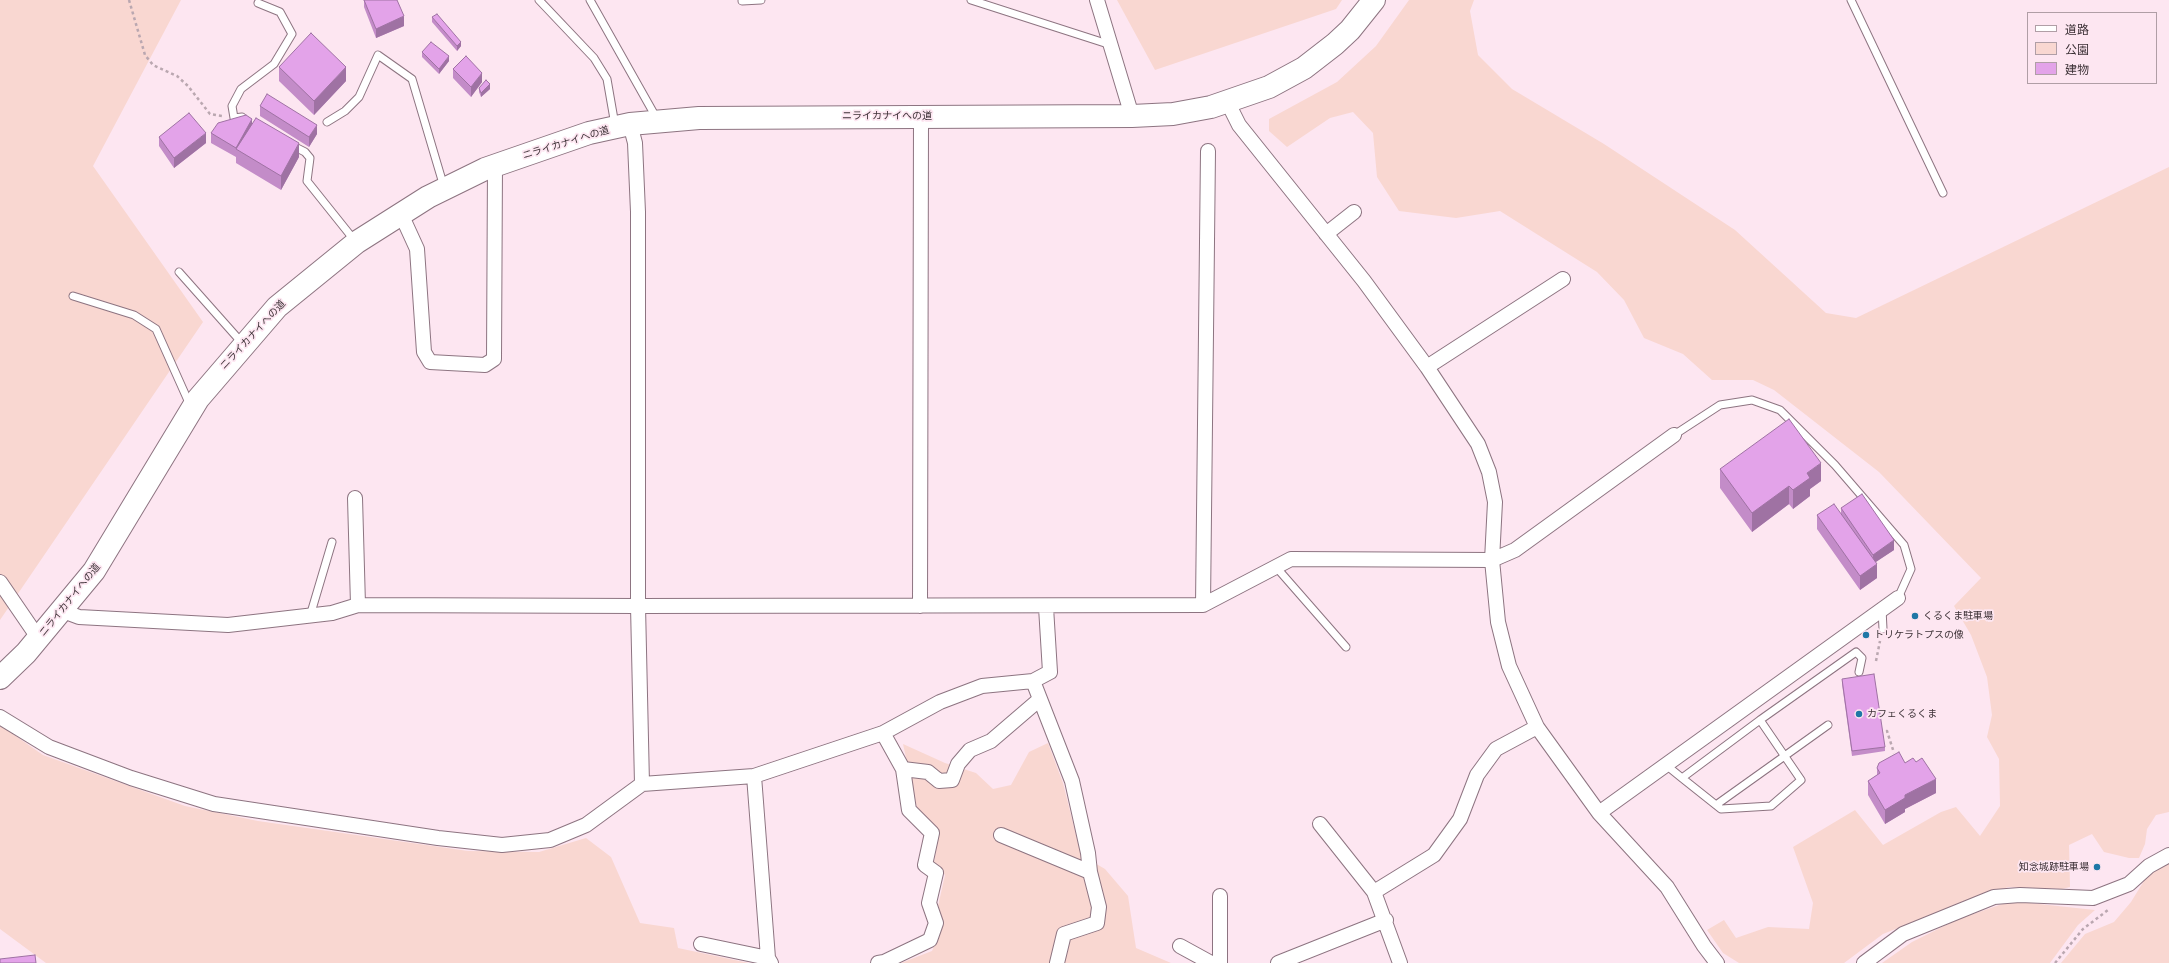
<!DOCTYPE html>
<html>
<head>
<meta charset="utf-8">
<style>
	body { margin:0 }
	#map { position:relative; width:2169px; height:963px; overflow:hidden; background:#fde6f1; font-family:"Fira Sans Condensed","Noto Sans JP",sans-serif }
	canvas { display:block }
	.legend { position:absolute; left:2027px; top:12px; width:130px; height:72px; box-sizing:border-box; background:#fde6f1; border:1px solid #b09ea6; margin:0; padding:5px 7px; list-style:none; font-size:12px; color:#3c3136 }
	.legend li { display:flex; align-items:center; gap:8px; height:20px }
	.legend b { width:20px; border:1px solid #b09ea6 }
</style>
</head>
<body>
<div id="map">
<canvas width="2169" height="963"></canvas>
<ul class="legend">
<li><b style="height:5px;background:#fff"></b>道路</li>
<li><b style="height:11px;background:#f9d7d1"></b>公園</li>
<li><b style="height:11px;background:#e3a3e9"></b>建物</li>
</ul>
</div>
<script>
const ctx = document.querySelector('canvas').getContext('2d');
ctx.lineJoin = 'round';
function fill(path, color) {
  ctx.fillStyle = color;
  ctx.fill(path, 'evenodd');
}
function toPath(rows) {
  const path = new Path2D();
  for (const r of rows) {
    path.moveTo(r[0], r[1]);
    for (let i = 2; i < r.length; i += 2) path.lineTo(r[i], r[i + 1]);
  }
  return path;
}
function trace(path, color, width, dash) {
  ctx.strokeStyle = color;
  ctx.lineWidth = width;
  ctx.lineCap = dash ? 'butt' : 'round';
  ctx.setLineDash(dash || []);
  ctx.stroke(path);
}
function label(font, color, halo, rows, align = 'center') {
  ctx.font = font + ' "Fira Sans Condensed","Noto Sans JP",sans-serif';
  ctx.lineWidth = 3.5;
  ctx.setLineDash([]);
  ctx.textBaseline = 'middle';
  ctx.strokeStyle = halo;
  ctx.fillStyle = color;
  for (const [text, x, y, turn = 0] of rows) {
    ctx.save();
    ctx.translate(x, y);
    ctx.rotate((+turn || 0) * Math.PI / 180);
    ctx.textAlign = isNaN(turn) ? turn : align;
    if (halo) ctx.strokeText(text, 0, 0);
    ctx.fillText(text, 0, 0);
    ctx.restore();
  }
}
const green = toPath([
	[0,0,181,0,93,166,203,322,0,620],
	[1117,0,1342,0,1336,9,1155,70],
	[1409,0,1474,0,1470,11,1478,55,1512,89,1604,144,1735,230,1826,313,1856,318,2169,167,2169,812,2156,815,2147,829,2145,844,2139,858,2129,858,2104,852,2092,834,2069,845,2070,887,2062,889,2009,887,1981,895,1883,934,1844,963,1739,963,1723,953,1707,930,1724,920,1736,938,1768,927,1809,929,1813,903,1793,847,1855,810,1883,845,1941,812,1956,807,1980,836,2000,806,1999,759,1987,737,1992,715,1987,677,1971,635,1954,606,1981,578,1879,472,1774,390,1753,380,1712,380,1683,354,1644,338,1624,300,1597,272,1500,211,1456,218,1399,211,1377,177,1373,133,1353,112,1330,118,1287,147,1269,131,1269,119,1337,82,1376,46],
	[0,725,43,755,185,806,258,821,468,851,539,852,586,838,611,857,640,923,674,928,678,948,749,963,46,963,0,929],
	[1048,743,1063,783,1081,855,1105,869,1128,896,1136,948,1171,963,901,963,932,951,943,926,938,906,945,875,934,862,939,834,917,808,903,744,945,763,976,773,993,789,1011,785,1029,752],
	[2169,861,2169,963,2061,963,2085,934,2114,922,2131,902,2147,876],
	[2011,901,2095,910,2078,925,2050,963,1882,963,1912,942,1956,920]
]);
const path = toPath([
	[129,0,145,55,153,65,177,76,188,86,210,114,222,116],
	[1876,661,1880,641],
	[1880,732,1887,731,1894,753],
	[2055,963,2083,929,2108,910]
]);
const service = toPath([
	[539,0,594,58,607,79,615,125],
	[590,0,657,119],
	[971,0,1111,45],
	[1851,0,1943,193],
	[742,1,761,0],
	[242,117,234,118,232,106,241,89,274,64,292,34,280,12,258,3],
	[327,122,345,111,359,97,378,55,412,79,444,187],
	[291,145,305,152,310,158,307,181,355,241],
	[179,272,243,344],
	[73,296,134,315,156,329,190,405],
	[1674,435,1720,405,1752,400,1780,410,1835,465,1904,545,1911,569,1898,598],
	[1276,567,1346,647],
	[1882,609,1883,629],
	[310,616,332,542],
	[1760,720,1856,652,1862,658,1859,672],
	[1666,765,1682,778,1721,809,1771,806,1801,780,1760,720,1682,778],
	[1716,805,1828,725]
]);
const minor = toPath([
	[1097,0,1132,116],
	[1228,103,1239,125,1364,281,1427,367,1478,444,1489,472,1495,502,1492,560,1498,622,1509,666,1537,727,1599,813,1667,887,1704,946,1717,963],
	[630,124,635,143,638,212,638,606,642,784],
	[401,214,417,249,424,352,430,362,485,365,494,359,495,165],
	[1326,234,1354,212],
	[1427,367,1563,279],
	[355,498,358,605],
	[0,582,39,639],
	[1203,605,1208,151],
	[920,606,921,116],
	[63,611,79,617,228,625,332,613,358,605,638,606,1203,605,1291,559,1492,560,1515,550,1674,435],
	[1033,681,1072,781,1088,853,1090,872,1099,907,1097,923,1064,934,1057,963],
	[0,717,49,747,131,778,214,804,438,838,502,845,550,840,586,825,642,784,754,776,883,733,940,702,982,686,1033,681,1050,672,1046,607],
	[883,733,903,769,928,772,939,781,952,780,958,764,970,750,991,741,1040,699],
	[754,776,768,958,771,963],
	[1599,813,1898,598],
	[1320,824,1374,892,1434,855,1460,819,1477,775,1496,749,1537,727],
	[1001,835,1090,872],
	[1374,892,1400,963],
	[701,944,768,958],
	[1180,946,1211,963],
	[878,963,884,962,930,940,936,923,929,903,936,873,925,865,932,833,909,810,903,769],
	[1220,963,1220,896],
	[1278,963,1386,920],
	[1864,963,1903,934,1994,897,2020,895,2093,898,2129,884,2149,866,2169,855]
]);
const primary = toPath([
	[0,678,26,653,94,571,198,399,277,307,357,242,428,197,485,169,589,133,630,124,699,118,1132,116,1173,114,1211,107,1269,87,1304,68,1335,44,1350,30,1374,0]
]);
const wall = toPath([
	[364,0,397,0,404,26,376,38,364,7],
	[432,17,461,46,457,51,432,22],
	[422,52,449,61,439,74,422,57],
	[279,67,346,81,314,115,279,81],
	[453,69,482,82,471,97,453,78],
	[479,88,490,89,481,97,479,92],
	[260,106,317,134,309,147,260,116],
	[252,123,299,157,281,190,236,163,236,157,211,143,211,133],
	[159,137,206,143,174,168,159,146],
	[1720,469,1821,481,1810,489,1810,496,1793,509,1789,504,1752,532,1720,488],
	[1841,508,1894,550,1875,562,1877,578,1860,590,1817,529,1817,515,1841,514],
	[1842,679,1885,747,1885,751,1852,756,1842,684],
	[1905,763,1936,793,1905,809,1905,812,1885,824,1868,795,1868,781,1877,775,1877,768]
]);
const shadedWall = toPath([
	[404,16,404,26,376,38,376,29],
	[461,42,461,46,457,51,457,46],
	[449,56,449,61,439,74,439,69],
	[346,67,346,81,314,115,314,101],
	[482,73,482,82,471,97,471,87],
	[490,84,490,89,481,97,481,93],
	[252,119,252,129,236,149,236,158,236,148],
	[317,125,317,134,309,147,309,137],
	[206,133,206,143,174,168,174,158],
	[299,143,299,157,281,190,281,176],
	[1821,463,1821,481,1810,489,1810,496,1793,509,1793,490,1807,473],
	[1789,486,1789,504,1752,532,1752,513],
	[1894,540,1894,550,1873,564,1873,555],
	[1877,564,1877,578,1860,590,1860,576],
	[1936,779,1936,793,1905,809,1905,812,1885,824,1885,810,1905,795]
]);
const building = toPath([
	[364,0,397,0,404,16,376,29,364,0],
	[437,14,461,42,457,46,432,17,437,14],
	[311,33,346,67,314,101,279,67,311,33],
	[431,42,449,56,439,69,422,52,431,42],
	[466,56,482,73,471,87,453,69,466,56],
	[486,80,490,84,481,93,479,88,486,80],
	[267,94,317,125,309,137,260,106,267,94],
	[189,113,206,133,174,158,159,137,189,113],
	[246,115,252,119,236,148,211,133,218,123,246,115],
	[256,118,299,143,281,176,236,149,256,118],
	[1789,419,1821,463,1807,473,1810,478,1793,490,1789,486,1752,513,1720,469,1789,419],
	[1862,494,1894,540,1873,555,1841,508,1862,494],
	[1834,504,1877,564,1860,576,1817,515,1834,504],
	[1874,674,1885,747,1852,751,1842,679,1874,674],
	[1899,752,1905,763,1913,758,1916,762,1922,758,1936,779,1905,795,1905,798,1885,810,1868,781,1880,773,1877,768,1879,763,1899,752],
	[35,955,36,963,0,963,0,959,35,955]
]);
const markers = [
	[1915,616,4,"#1e77a6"],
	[1866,635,4,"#1e77a6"],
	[1859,714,4,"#1e77a6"],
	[2097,867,4,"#1e77a6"]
];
const streetNames = [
	["ニライカナイへの道",887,116],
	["ニライカナイへの道",566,143,-17],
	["ニライカナイへの道",253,335,-47],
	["ニライカナイへの道",70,600,-51]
];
const poiNames = [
	["くるくま駐車場",1923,616],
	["トリケラトプスの像",1874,635],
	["カフェくるくま",1867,714],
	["知念城跡駐車場",2089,867,"right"]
];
fill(green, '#f9d7d1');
trace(service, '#8d7481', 9);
trace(minor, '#8d7481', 16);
trace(primary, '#8d7481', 24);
trace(path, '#baa7b0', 2.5, [3, 3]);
trace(service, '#fff', 7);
trace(minor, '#fff', 14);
trace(primary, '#fff', 22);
fill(wall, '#c38cc8');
fill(shadedWall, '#9f72a3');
fill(building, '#e3a3e9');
trace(building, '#9f72a3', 1);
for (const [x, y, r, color] of markers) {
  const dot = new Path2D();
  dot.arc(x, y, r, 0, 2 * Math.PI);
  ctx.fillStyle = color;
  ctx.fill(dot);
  trace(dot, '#fde6f1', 1.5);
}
label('10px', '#3c3136', '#fde6f1', streetNames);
label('10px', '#3c3136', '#fde6f1', poiNames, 'left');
</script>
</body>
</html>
